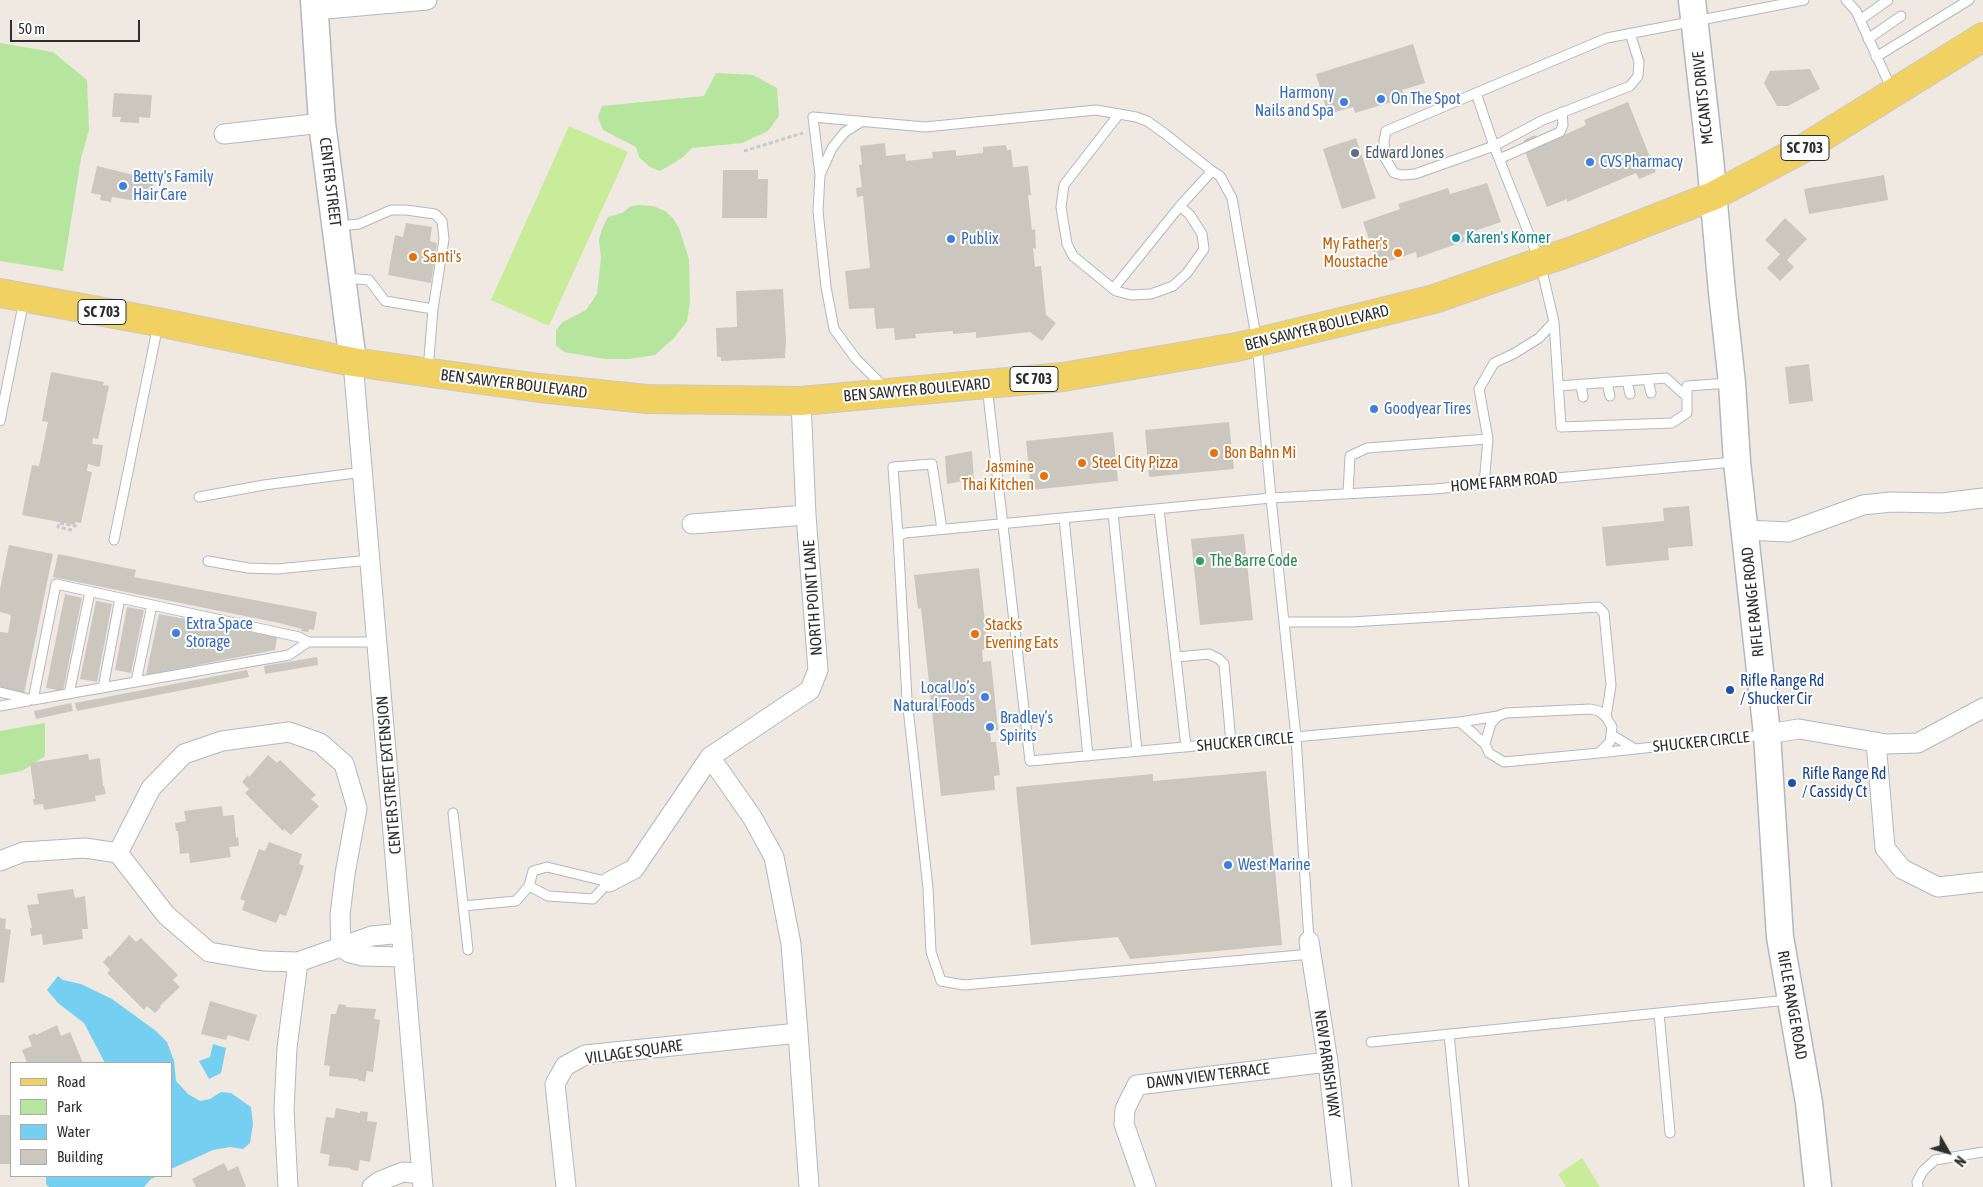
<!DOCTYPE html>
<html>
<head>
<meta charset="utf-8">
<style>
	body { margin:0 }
	#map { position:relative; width:1983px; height:1187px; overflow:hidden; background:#efe9e1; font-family:"Asap Condensed",sans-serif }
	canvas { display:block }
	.legend { position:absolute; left:10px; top:1062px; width:162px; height:115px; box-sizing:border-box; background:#fff; border:1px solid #ababab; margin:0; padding:6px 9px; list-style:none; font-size:15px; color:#2e2e2e }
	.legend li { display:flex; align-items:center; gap:10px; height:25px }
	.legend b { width:25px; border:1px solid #ababab }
	.north { position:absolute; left:1923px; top:1127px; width:50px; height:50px; -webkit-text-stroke:4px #fff; paint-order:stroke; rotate:128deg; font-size:14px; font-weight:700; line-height:20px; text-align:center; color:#2e2e2e }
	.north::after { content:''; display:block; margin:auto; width:18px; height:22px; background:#2e2e2e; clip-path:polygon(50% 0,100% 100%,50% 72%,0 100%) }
	.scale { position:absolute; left:10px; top:20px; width:130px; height:22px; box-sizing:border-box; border:2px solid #2e2e2e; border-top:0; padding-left:6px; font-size:15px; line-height:18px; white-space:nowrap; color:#2e2e2e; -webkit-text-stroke:4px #fff; paint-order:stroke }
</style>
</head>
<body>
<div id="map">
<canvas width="1983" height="1187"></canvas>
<ul class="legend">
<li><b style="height:6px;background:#f2d163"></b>Road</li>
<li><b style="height:14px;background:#b6e59e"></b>Park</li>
<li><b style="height:14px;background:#75cff0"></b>Water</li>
<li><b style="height:14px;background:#cbc7bf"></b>Building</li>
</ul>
<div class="north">N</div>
<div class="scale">50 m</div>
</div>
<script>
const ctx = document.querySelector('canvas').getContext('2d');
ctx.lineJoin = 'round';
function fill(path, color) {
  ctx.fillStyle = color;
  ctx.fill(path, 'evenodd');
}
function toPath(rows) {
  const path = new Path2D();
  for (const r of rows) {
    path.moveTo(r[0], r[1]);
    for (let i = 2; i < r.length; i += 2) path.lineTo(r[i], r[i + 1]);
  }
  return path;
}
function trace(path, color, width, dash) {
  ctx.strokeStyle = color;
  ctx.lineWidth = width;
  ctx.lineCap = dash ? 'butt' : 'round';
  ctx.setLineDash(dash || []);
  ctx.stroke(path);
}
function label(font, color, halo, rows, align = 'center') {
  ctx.font = font + ' "Asap Condensed",sans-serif';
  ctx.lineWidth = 4;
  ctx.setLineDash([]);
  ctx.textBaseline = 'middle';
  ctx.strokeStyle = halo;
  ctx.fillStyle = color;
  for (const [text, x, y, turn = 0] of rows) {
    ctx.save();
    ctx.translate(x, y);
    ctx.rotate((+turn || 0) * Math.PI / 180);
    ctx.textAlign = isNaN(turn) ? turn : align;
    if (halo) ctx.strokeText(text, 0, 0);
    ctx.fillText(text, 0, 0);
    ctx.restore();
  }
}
const green = toPath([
	[0,43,53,52,87,80,89,130,81,158,63,271,0,261],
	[716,73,753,75,777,88,779,116,768,131,742,143,692,148,682,158,660,171,650,167,639,157,636,147,603,130,598,117,602,106,704,96],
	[639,205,653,206,665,211,673,218,679,228,689,259,690,302,687,321,674,338,655,355,629,359,605,359,564,352,556,345,556,330,563,322,586,310,597,294,601,258,599,240,602,229,608,217,622,213,631,206],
	[45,723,45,756,22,771,0,775,0,731]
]);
const pitch = toPath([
	[569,126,628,152,549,326,491,300],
	[1582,1158,1600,1187,1566,1187,1558,1174]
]);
const water = toPath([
	[58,976,63,980,81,984,112,999,156,1031,167,1042,174,1061,176,1081,188,1094,200,1101,210,1099,221,1092,231,1093,251,1107,253,1124,250,1143,243,1149,230,1147,213,1150,171,1169,171,1063,105,1063,84,1023,58,1003,47,990],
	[213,1044,226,1048,221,1073,209,1079,199,1061,210,1057],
	[46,1176,158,1176,151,1179,144,1187,49,1187,46,1184]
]);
const building = toPath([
	[1413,44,1425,83,1402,90,1405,98,1355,113,1353,107,1328,114,1316,74],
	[1810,69,1820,89,1788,106,1777,106,1764,83,1770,71],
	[114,93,152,95,150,118,139,117,139,123,120,122,121,117,112,117],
	[1628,102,1656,172,1639,179,1636,173,1567,202,1567,199,1547,207,1525,152,1528,151,1524,140,1535,135,1540,146,1586,125,1584,120],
	[1356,138,1376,198,1342,209,1323,149],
	[885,143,886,156,905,154,906,161,933,158,932,152,956,150,956,156,983,153,983,147,1006,145,1007,150,1011,150,1013,167,1028,166,1031,195,1028,195,1032,230,1035,229,1036,249,1033,248,1035,267,1041,266,1046,315,1056,323,1042,341,1030,332,976,338,976,332,953,334,953,331,915,334,916,338,895,340,894,328,876,329,874,308,849,309,845,271,870,268,863,196,857,197,856,188,862,187,859,165,862,164,860,146],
	[97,166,154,180,149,203,112,197,111,202,100,200,101,195,91,193],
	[723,170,758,170,758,179,768,179,767,218,722,218],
	[1884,175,1888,200,1809,214,1804,189],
	[1487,183,1501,222,1463,235,1465,241,1417,258,1416,252,1378,265,1363,222,1400,209,1398,204,1448,188,1450,194],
	[1785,218,1807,239,1787,260,1794,267,1780,281,1767,268,1780,254,1765,240],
	[406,223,432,227,430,241,437,243,431,283,388,275,395,235,403,237],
	[783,289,786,341,785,358,721,361,721,357,717,357,716,328,737,327,736,291],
	[1809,364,1813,401,1789,404,1785,367],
	[51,372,104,382,103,385,109,386,98,439,93,438,92,444,103,445,100,465,99,467,88,464,87,471,92,472,81,523,75,522,75,525,22,515,32,465,39,466,48,422,42,421],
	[1229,422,1234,469,1149,477,1145,430],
	[1113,432,1118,481,1031,490,1026,441],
	[972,451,974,479,947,484,945,456],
	[1689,506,1693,546,1668,548,1669,560,1606,566,1602,527,1664,521,1663,508],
	[1244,534,1253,620,1200,625,1191,539],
	[9,545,53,554,24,694,0,689,0,632,8,633,11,615,0,612,0,589],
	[58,554,136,570,134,577,317,612,314,630,309,629,308,632,301,631,302,629,279,623,53,577],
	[979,568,988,649,982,650,983,662,991,661,998,730,990,730,991,742,996,742,1000,775,994,776,995,790,941,796,921,608,918,609,914,575],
	[65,594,82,598,63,691,46,688],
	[96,601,112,604,97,682,80,679],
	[127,607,144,610,131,673,115,670],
	[159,614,277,637,275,650,146,675],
	[317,657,318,665,265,674,264,666],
	[247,670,249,677,77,711,75,703],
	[71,703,73,711,36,719,34,711],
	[88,754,89,760,100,758,103,786,104,786,106,794,95,796,96,801,44,810,43,804,34,805,33,799,35,799,30,763],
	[268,755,277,763,280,760,316,795,311,799,319,806,291,835,284,829,283,831,245,793,249,789,242,782,248,775,249,777],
	[1266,771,1282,945,1130,959,1118,937,1031,945,1016,787,1153,774,1153,781],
	[222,806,223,816,234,815,236,838,238,837,239,846,229,847,231,857,190,863,189,853,180,854,178,831,176,831,175,823,186,821,184,811],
	[269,842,302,854,299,864,304,866,286,916,280,914,276,923,242,910,245,901,240,899,259,849,265,851],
	[73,889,75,898,85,896,88,929,82,929,83,939,43,945,42,934,31,936,30,928,32,928,27,905,39,904,37,894],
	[0,918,6,919,5,929,11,930,4,983,0,982],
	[129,935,136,942,141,938,178,975,173,980,180,987,160,1006,161,1007,155,1013,147,1006,144,1010,107,973,110,970,103,962,109,955,110,957],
	[210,1001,257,1015,249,1041,228,1035,226,1040,201,1034],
	[339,1004,346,1005,346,1007,376,1009,374,1019,380,1020,373,1072,367,1071,365,1082,358,1080,358,1079,329,1076,330,1066,324,1065,331,1014,336,1014],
	[57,1025,61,1036,70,1032,83,1063,27,1063,22,1050,32,1046,28,1036,35,1033,36,1035],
	[336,1108,360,1113,360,1111,368,1112,367,1121,377,1122,370,1162,360,1160,358,1171,350,1169,350,1168,328,1166,330,1155,320,1153,326,1117,334,1118],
	[0,1115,11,1115,11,1164,0,1164],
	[224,1163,228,1171,238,1166,246,1187,196,1187,192,1179]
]);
const path = toPath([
	[744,151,803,133],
	[72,530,58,527,59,523,75,526,77,522]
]);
const lane = toPath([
	[1846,0,1856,11,1892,90],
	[1860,20,1888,0],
	[1630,33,1639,62,1638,76,1630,86,1543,120,1494,146,1415,174,1402,175,1394,173,1385,158,1384,141,1386,131,1476,93,1494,146,1540,262,1554,322,1561,427,1672,423,1687,413,1687,386,1730,383],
	[1868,39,1901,16],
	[1876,57,1969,0],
	[1476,93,1607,38,1804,0],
	[1499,159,1560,132,1563,125,1562,112],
	[1212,171,1180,206,1190,215,1202,234,1204,249,1187,273,1173,286,1151,294,1131,295,1116,291,1073,256,1067,244,1061,207,1064,185,1119,114,1136,117,1147,121,1164,133,1212,171,1220,176,1232,198,1257,342,1271,498,1296,737,1309,941],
	[820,175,832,148,845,132,861,122],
	[338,226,359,224,391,210,406,210,435,214,442,221,444,239,433,309],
	[346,278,369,280,385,301,433,309,428,370],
	[1113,289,1180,206],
	[1648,380,1651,393],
	[1627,381,1630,394],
	[1607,383,1610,396],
	[1581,385,1583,397],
	[987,386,1030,761,1460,722,1485,744,1489,753,1504,762,1599,753,1610,742,1612,727,1606,717,1599,711,1590,709,1506,713,1498,716,1491,723,1485,744],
	[1558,386,1666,378,1687,397],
	[885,388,856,359,834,329,826,287,818,211,820,175,813,117,925,127,1096,110,1119,114],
	[0,421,24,300],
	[1484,484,1488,439,1479,389,1494,363,1515,353,1539,338,1554,322],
	[1348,493,1350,456,1367,448,1488,439],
	[199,497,264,485,363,472],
	[1159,509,1186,747],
	[1113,513,1137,751],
	[1064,518,1088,756],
	[898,536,893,467,932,464,942,529],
	[114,540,158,325],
	[208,561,248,568,277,569,370,560],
	[1284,622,1351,622,1598,607,1604,613,1611,685,1606,717],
	[308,642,289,655,33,700,56,584,299,637,308,642,377,642],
	[1176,657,1209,654,1219,659,1224,664,1231,743],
	[136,682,152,605],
	[103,688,120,598],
	[0,692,33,700],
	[69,694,90,592],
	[0,706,28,701],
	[1460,722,1498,716],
	[1612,735,1635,749],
	[1599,753,1764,735],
	[453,813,468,950],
	[529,886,548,896,593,899,609,882],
	[463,906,516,901,529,886,533,871,547,867,609,882],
	[1311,954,964,985,941,981,931,952,928,888,907,699,898,536,905,533,1271,498,1434,489,1734,462],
	[1659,1013,1670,1133],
	[1449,1034,1464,1187],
	[1371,1042,1788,1000],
	[1918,1187,1917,1182,1923,1171,1935,1160,1983,1152]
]);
const street = toPath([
	[315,10,427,0],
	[224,134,322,123],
	[353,362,423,1187],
	[692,524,806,515],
	[1745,530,1788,532,1863,505,1891,502,1942,503,1983,498],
	[1767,734,1799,729,1887,744,1918,743,1983,708],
	[1876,742,1885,848,1902,869,1938,887,1983,882],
	[710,757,752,817,774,857,791,944,798,1033],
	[118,853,166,915,209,952,263,961,298,962,372,936,402,933],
	[0,861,23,852,85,848,118,853,151,788,184,754,222,741,289,732,320,743,344,764,357,808,345,874,340,915,341,947],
	[609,882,634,869,710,757,810,690,818,670,806,515,801,401],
	[1309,941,1328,1062,1342,1187],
	[341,947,350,953,363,956,404,957],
	[288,1187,284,1110,287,1048,298,962],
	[372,1187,380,1181,403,1172,422,1174],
	[566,1187,555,1084,565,1066,585,1055,798,1033,809,1187],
	[1146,1187,1124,1124,1125,1109,1137,1085,1328,1062]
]);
const secondary = toPath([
	[314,0,322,123,353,362],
	[1692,0,1710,158,1722,292,1732,383,1737,462,1767,734,1780,937,1809,1103,1818,1187]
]);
const primary = toPath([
	[0,293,158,322,353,362,539,388,647,399,801,401,1063,377,1237,347,1337,323,1434,299,1578,249,1713,196,1806,147,1983,37]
]);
const markers = [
	[1381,99,5,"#3f7fe0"],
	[1344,102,5,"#3f7fe0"],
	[1355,153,5,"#5c6f8a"],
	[1590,162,5,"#3f7fe0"],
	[123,186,5,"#3f7fe0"],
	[1456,238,5,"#0f9aa8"],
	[951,239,5,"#3f7fe0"],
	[1398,253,5,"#e8710a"],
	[413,257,5,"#e8710a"],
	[1374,409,5,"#3f7fe0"],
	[1214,453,5,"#e8710a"],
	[1082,463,5,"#e8710a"],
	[1044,476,5,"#e8710a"],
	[1200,561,5,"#2e9e5b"],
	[176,633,5,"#3f7fe0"],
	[975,634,5,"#e8710a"],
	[1730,690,5,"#1a4fb4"],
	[985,697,5,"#3f7fe0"],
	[990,727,5,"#3f7fe0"],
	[1792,783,5,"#1a4fb4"],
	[1228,865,5,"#3f7fe0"]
];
const shields = [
	[1805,148,48],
	[102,312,48],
	[1034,379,48]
];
const shieldNames = [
	["SC 703",1805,148],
	["SC 703",102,312],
	["SC 703",1034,379]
];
const shopNames = [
	["Harmony",1334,93,"right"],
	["Nails and Spa",1334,111,"right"],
	["On The Spot",1391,99],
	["CVS Pharmacy",1600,162],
	["Betty's Family",133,177],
	["Hair Care",133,195],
	["Publix",961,239],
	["Goodyear Tires",1384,409],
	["Extra Space",186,624],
	["Storage",186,642],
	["Local Jo’s",975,688,"right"],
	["Natural Foods",975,706,"right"],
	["Bradley’s",1000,718],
	["Spirits",1000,736],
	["West Marine",1238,865]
];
const streetNames = [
	["MCCANTS DRIVE",1703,98,-96],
	["CENTER STREET",330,182,83],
	["BEN SAWYER BOULEVARD",1317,328,-14],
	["BEN SAWYER BOULEVARD",514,384,7],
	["BEN SAWYER BOULEVARD",917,390,-5],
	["HOME FARM ROAD",1504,482,-5],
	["NORTH POINT LANE",813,598,-94],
	["RIFLE RANGE ROAD",1753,602,-96],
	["SHUCKER CIRCLE",1245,742,-5],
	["SHUCKER CIRCLE",1701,742,-6],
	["CENTER STREET EXTENSION",389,775,-95],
	["RIFLE RANGE ROAD",1792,1005,80],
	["VILLAGE SQUARE",634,1052,-8],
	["NEW PARRISH WAY",1327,1064,82],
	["DAWN VIEW TERRACE",1208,1076,-7]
];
const serviceNames = [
	["Edward Jones",1365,153]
];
const cultureNames = [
	["Karen's Korner",1466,238]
];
const foodNames = [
	["My Father's",1388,244,"right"],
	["Moustache",1388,262,"right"],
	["Santi's",423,257],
	["Bon Bahn Mi",1224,453],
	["Steel City Pizza",1092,463],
	["Jasmine",1034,467,"right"],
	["Thai Kitchen",1034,485,"right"],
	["Stacks",985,625],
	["Evening Eats",985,643]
];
const leisureNames = [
	["The Barre Code",1210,561]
];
const transitNames = [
	["Rifle Range Rd",1740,681],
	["/ Shucker Cir",1740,699],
	["Rifle Range Rd",1802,774],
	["/ Cassidy Ct",1802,792]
];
fill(green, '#b6e59e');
fill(pitch, '#c9ec9a');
fill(water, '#75cff0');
fill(building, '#cbc7bf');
trace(lane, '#b4b7c1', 11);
trace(street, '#b4b7c1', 21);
trace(secondary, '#b4b7c1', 29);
trace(primary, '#c9c9c9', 30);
trace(path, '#c9c9c9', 3, [4, 2.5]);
trace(lane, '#fff', 9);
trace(street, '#fff', 19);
trace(secondary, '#fff', 26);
trace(primary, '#f2d163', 28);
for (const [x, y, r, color] of markers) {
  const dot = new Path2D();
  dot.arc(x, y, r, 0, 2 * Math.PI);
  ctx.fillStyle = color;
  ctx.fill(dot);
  trace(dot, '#fff', 2);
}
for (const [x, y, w] of shields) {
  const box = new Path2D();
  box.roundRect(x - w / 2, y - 12.5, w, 25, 4);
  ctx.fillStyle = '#fff';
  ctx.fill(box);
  trace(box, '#2e2e2e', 1);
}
label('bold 15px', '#2e2e2e', null, shieldNames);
label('16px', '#366cbe', '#fff', shopNames, 'left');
label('16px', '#2e2e2e', '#fff', streetNames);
label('16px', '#4e5e75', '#fff', serviceNames, 'left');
label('16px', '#0d838f', '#fff', cultureNames, 'left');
label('16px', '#c56008', '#fff', foodNames, 'left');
label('16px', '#27864d', '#fff', leisureNames, 'left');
label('16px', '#164399', '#fff', transitNames, 'left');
</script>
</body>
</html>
